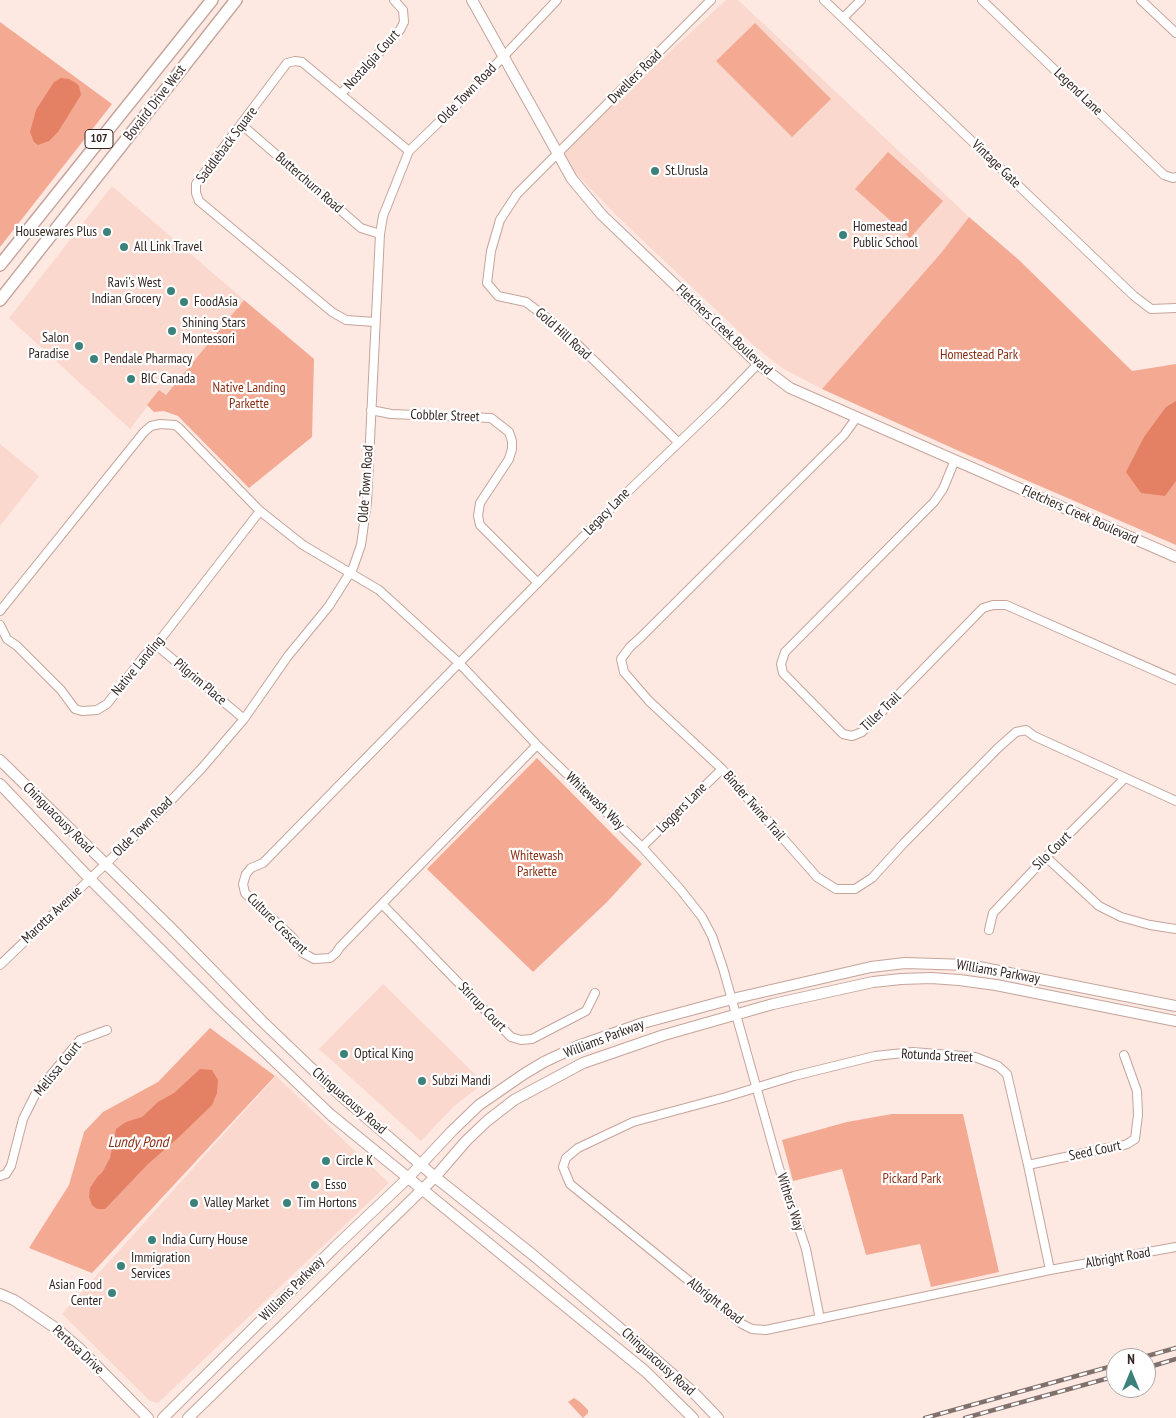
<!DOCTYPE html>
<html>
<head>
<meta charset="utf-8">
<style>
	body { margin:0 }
	#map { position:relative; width:1176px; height:1418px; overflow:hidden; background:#fee8e2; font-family:"PT Sans Narrow",sans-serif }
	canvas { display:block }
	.north { position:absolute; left:1106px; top:1348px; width:50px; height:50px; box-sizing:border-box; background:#fff; border:1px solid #aea9a7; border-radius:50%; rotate:0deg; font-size:14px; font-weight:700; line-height:20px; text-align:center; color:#342723 }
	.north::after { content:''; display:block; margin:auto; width:18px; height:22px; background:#3b827b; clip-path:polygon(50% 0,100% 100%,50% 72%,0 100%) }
</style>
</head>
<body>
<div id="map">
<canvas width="1176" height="1418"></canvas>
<div class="north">N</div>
</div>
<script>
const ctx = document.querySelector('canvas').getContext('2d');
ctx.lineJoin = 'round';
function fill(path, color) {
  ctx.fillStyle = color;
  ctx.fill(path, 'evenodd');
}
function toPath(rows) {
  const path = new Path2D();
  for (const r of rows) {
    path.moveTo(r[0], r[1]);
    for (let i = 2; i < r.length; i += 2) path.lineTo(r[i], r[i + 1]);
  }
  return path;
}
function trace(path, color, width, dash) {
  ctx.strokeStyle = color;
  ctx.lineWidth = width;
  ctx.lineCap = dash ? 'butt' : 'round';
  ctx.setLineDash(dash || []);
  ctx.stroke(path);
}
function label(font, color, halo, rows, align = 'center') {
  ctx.font = font + ' "PT Sans Narrow",sans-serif';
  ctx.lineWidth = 4.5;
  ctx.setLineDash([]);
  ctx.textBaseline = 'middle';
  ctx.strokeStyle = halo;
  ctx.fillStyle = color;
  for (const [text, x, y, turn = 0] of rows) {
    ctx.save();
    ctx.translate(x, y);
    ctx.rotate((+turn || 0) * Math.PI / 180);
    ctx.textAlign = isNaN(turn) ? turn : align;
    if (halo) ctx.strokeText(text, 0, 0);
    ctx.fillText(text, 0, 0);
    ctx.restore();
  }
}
const built = toPath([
	[726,0,738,0,969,217,941,253,822,389,782,368,752,344,615,214,558,155],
	[112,186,244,300,166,395,159,391,130,429,9,318],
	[0,444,39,476,0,526],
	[383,984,484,1083,453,1107,421,1141,319,1049],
	[276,1076,389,1183,158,1403,150,1401,62,1314]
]);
const green = toPath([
	[0,22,112,104,0,247],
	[755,23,831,99,792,137,716,61],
	[888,152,943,201,910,238,855,189],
	[969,217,1019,260,1132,371,1176,364,1176,545,959,451,822,389,941,253],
	[244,300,314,359,312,437,249,488,178,416,164,411,154,412,147,405,159,390,166,395],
	[537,758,642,864,607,902,533,972,427,869],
	[210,1028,275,1076,92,1273,29,1248,69,1185,84,1132,103,1112,158,1082],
	[892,1114,963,1114,999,1272,931,1287,920,1244,866,1255,842,1169,793,1181,782,1140,847,1122],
	[574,1398,580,1402,588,1410,588,1413,583,1418,568,1402]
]);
const water = toPath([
	[61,78,69,79,76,83,79,86,81,95,58,132,49,141,38,145,34,142,30,132,36,110,54,82],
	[1176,401,1176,481,1165,496,1141,493,1126,472,1144,437,1166,407],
	[200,1069,212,1070,218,1080,217,1093,212,1105,179,1137,148,1164,105,1209,97,1209,92,1205,89,1197,90,1188,98,1176,102,1173,110,1158,116,1129,126,1122,142,1117,158,1102,174,1093]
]);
const street = toPath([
	[824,0,1134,296,1151,309,1176,308],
	[982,0,1164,175,1173,178,1176,177],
	[1141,0,1176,33],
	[843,18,861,0],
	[341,94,400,30,404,22,403,10,394,0],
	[242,125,361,228,380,234],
	[375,322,346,320,332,312,199,201,196,193,196,184,287,63,295,61,302,62,409,151],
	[371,410,391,414,491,418,509,432,512,441,512,449,509,459,480,503,478,516,480,525,538,583],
	[857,417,844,435,641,637,630,647,621,659,624,672,649,701,722,769,817,877,836,889,855,889,872,878,904,843,998,748,1016,732,1026,730,1034,736,1176,801],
	[678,442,571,338,547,318,526,302,498,296,487,283,491,251,500,220,517,194,711,0],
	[955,460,943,489,934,502,785,652,781,664,783,673,843,734,852,736,862,732,983,608,993,605,1006,605,1176,680],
	[0,611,144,432,151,426,160,424,175,425,179,428,260,511,303,545,379,590,459,663,537,745,642,847,680,889,702,917,712,936,723,968,779,1168,806,1249,820,1319],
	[0,625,7,639,17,646,61,690,75,709,82,711,97,710,107,704,145,655,156,645,260,511],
	[156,645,244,719],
	[537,745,340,947,336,953,330,958,314,959,303,953,293,938,245,893,243,884,246,874,251,868,263,863,618,501,719,404,758,364],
	[642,847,722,769],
	[1046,857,1099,906,1121,917,1150,925,1176,929],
	[382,904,511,1037,521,1040,532,1039,586,1011,595,993],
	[989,930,993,913,1046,857,1125,778],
	[0,965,162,810,202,768,244,719,288,656,329,606,353,568,361,545,367,502,380,234,383,216,409,151,467,95,557,0],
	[1028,1165,1107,1148,1118,1147,1127,1144,1135,1139,1138,1115,1137,1091,1124,1055],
	[0,1176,6,1174,11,1166,23,1119,36,1093,80,1040,107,1030],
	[1050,1270,1028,1165,1007,1074,998,1066,975,1057,913,1052,875,1056,794,1076,726,1097,633,1122,578,1148,566,1158,563,1167,570,1184,742,1324,752,1329,766,1330,1050,1270,1176,1247]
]);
const secondary = toPath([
	[472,0,572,179,602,215,758,364,790,388,1176,557],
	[0,760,172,929,262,1021,332,1088,435,1177,533,1255,621,1329,694,1393,718,1418],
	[0,784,90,879,219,1008,331,1115,645,1371,693,1418],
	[0,1294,14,1300,57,1329,79,1348,148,1418],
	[163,1418,336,1246,409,1177,452,1131,479,1105,524,1074,544,1062,578,1046,643,1023,732,999,871,967,905,963,969,965,1176,1006],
	[188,1418,435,1177,466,1141,487,1121,514,1100,583,1063,664,1035,773,1004,873,982,901,979,931,978,959,980,996,985,1176,1021]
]);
const primary = toPath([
	[0,265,212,0],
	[0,300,236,0]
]);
const rail = toPath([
	[1140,1358,1176,1348],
	[1146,1368,1176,1359],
	[925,1418,1116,1365],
	[965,1418,1116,1376]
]);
const markers = [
	[655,171,5,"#3b827b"],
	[107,232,5,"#3b827b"],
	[843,235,5,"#3b827b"],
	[124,247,5,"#3b827b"],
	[171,291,5,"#3b827b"],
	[184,302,5,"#3b827b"],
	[172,331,5,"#3b827b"],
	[79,346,5,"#3b827b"],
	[94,359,5,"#3b827b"],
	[131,379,5,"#3b827b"],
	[344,1054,5,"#3b827b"],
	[422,1081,5,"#3b827b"],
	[326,1161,5,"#3b827b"],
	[315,1185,5,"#3b827b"],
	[194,1203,5,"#3b827b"],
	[287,1203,5,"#3b827b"],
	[152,1240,5,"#3b827b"],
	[121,1266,5,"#3b827b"],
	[112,1293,5,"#3b827b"]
];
const shields = [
	[99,139,28]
];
const shieldNames = [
	["107",99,139]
];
const streetNames = [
	["Nostalgia Court",372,60,-48],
	["Dwellers Road",635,77,-45],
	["Legend Lane",1078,92,44],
	["Olde Town Road",467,94,-46],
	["Bovaird Drive West",155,103,-52],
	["Saddleback Square",227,145,-53],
	["Vintage Gate",996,164,44],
	["Butterchurn Road",309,183,41],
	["Fletchers Creek Boulevard",724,330,43],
	["Gold Hill Road",563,334,42],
	["Cobbler Street",445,416,2],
	["Olde Town Road",366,484,-86],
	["Legacy Lane",607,512,-46],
	["Fletchers Creek Boulevard",1080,515,24],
	["Native Landing",138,666,-50],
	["Pilgrim Place",200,682,40],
	["Tiller Trail",881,712,-44],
	["Whitewash Way",595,801,44],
	["Binder Twine Trail",754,806,49],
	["Loggers Lane",682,808,-45],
	["Chinguacousy Road",58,818,45],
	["Olde Town Road",143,827,-45],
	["Silo Court",1052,851,-45],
	["Marotta Avenue",52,915,-43],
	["Culture Crescent",277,924,45],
	["Williams Parkway",998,972,10],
	["Stirrup Court",482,1007,46],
	["Williams Parkway",604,1039,-21],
	["Rotunda Street",937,1056,3],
	["Melissa Court",58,1069,-51],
	["Chinguacousy Road",349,1101,41],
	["Seed Court",1095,1151,-12],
	["Withers Way",790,1202,72],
	["Albright Road",1118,1258,-10],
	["Williams Parkway",292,1289,-45],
	["Albright Road",715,1301,38],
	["Pertosa Drive",78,1350,43],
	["Chinguacousy Road",658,1362,42]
];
const poiNames = [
	["St.Urusla",665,171],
	["Homestead",853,227],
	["Public School",853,243],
	["Housewares Plus",97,232,"right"],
	["All Link Travel",134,247],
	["Ravi's West",161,283,"right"],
	["Indian Grocery",161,299,"right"],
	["FoodAsia",194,302],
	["Shining Stars",182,323],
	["Montessori",182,339],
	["Salon",69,338,"right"],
	["Paradise",69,354,"right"],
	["Pendale Pharmacy",104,359],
	["BIC Canada",141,379],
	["Optical King",354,1054],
	["Subzi Mandi",432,1081],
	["Circle K",336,1161],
	["Esso",325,1185],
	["Valley Market",204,1203],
	["Tim Hortons",297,1203],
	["India Curry House",162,1240],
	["Immigration",131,1258],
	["Services",131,1274],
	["Asian Food",102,1285,"right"],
	["Center",102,1301,"right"]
];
const parkNames = [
	["Homestead Park",979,355],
	["Native Landing",249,388],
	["Parkette",249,404],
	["Whitewash",537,856],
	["Parkette",537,872],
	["Pickard Park",912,1179]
];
const waterNames = [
	["Lundy Pond",138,1143]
];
fill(built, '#fad8ce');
fill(green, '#f4a993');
fill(water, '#e48164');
trace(street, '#c5a49b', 10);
trace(secondary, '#c5a49b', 12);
trace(primary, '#c5a49b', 14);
trace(street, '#fff', 8);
trace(secondary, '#fff', 10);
trace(primary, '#fff', 11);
trace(rail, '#81716c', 4.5);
trace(rail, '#fff', 2.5, [8]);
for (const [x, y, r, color] of markers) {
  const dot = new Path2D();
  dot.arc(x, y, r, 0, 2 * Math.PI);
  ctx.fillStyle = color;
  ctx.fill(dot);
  trace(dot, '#fff', 2);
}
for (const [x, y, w] of shields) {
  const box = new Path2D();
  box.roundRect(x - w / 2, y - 9.5, w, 19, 4);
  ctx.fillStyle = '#fff';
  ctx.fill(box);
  trace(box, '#342723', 1);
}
label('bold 12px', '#342723', null, shieldNames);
label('14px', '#342723', '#fff', streetNames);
label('14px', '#342723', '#fff', poiNames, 'left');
label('14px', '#8a3015', '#fff', parkNames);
label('italic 15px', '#893015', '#fff', waterNames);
</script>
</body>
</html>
